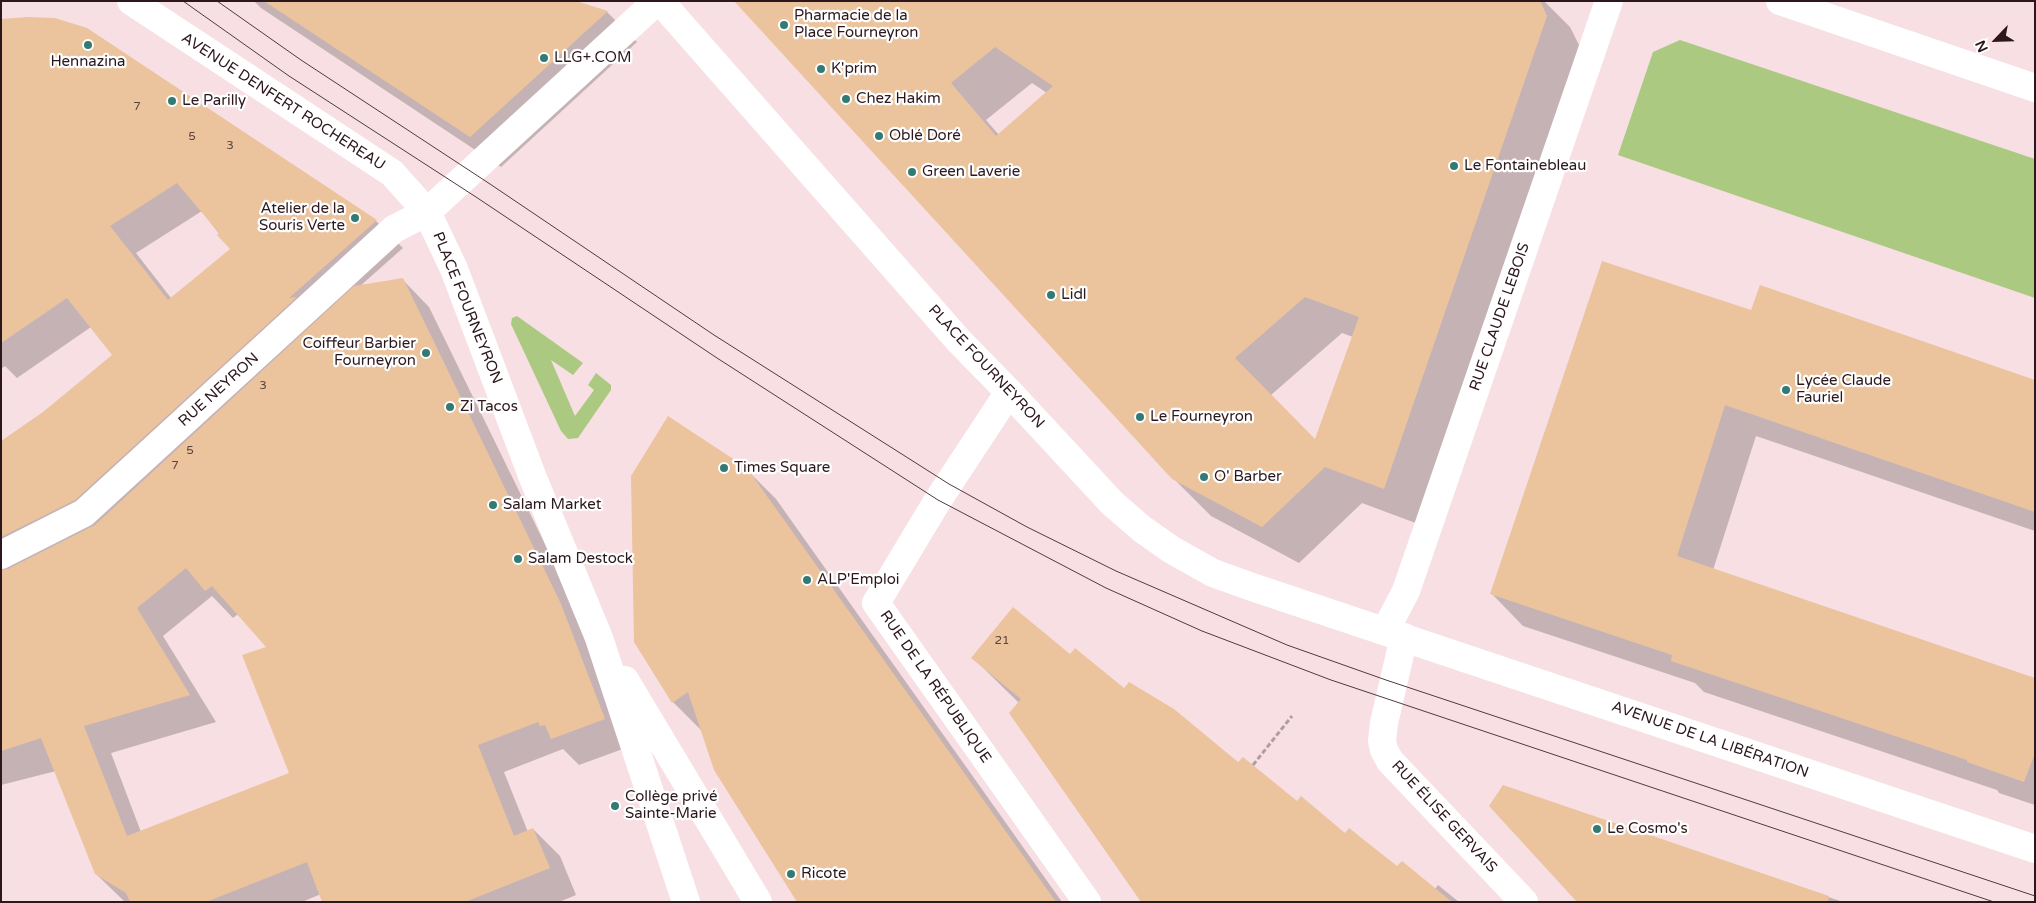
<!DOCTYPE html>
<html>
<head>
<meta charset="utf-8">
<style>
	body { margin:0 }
	#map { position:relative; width:2036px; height:903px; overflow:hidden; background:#f7dfe3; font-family:"Varela Round",sans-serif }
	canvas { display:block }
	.frame { position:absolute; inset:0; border:2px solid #2c181c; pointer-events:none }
	.north { position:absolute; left:1971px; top:15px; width:50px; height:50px; -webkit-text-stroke:4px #fff; paint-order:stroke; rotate:246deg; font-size:14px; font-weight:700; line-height:20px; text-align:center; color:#2c181c }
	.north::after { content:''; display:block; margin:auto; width:18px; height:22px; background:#2c181c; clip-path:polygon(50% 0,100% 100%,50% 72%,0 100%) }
</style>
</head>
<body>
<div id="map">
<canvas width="2036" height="903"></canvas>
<div class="frame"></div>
<div class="north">N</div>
</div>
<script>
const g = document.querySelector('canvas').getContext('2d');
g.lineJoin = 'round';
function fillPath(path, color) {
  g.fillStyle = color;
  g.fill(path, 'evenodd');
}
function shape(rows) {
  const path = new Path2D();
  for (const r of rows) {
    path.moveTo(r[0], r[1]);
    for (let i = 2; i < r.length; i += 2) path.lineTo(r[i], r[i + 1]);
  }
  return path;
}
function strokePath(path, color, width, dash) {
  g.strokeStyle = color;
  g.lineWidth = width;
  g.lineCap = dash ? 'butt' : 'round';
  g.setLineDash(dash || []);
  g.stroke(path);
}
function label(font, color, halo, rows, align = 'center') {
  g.font = font + ' "Varela Round",sans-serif';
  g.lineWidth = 4.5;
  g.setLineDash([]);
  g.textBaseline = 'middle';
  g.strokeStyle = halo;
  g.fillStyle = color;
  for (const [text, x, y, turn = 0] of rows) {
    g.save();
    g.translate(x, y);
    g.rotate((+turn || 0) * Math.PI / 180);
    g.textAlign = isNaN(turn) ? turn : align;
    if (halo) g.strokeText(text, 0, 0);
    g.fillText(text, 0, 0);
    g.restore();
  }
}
fillPath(shape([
	[1680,40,2035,159,2035,298,1618,155,1653,52],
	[517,316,583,363,573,375,551,360,575,416,594,390,588,385,596,373,611,385,611,390,578,438,568,439,561,431,511,324,512,318]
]), '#acc981');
fillPath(shape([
	[254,1,572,1,607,12,637,42,501,167,261,8],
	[737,1,1544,1,1570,27,1583,53,1421,525,1362,503,1299,563,1211,516,1173,478],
	[1032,83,1047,93,999,135,986,120],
	[1342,333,1353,337,1316,441,1271,395],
	[1,22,86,30,376,221,403,248,359,287,402,279,429,307,588,632,631,746,579,765,563,749,504,772,528,832,533,829,560,856,576,895,559,902,324,902,321,894,302,902,125,902,96,874,56,771,1,785,1,442,44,413,113,355,91,327,17,378,5,366,1,369],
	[202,211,231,250,171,298,136,253],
	[212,596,233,618,238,614,268,648,291,773,141,832,111,753,216,722,163,636],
	[1752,311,2035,381,2035,531,1756,436,1713,570,2035,680,2035,805,1999,793,1997,790,1704,692,1695,683,1523,626,1492,594],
	[746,469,776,499,1062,902,798,902,703,732,673,702],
	[1070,656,1397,868,1435,889,1438,885,1459,902,1143,902,1019,703,972,657],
	[1504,787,1843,902,1579,902]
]), '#0003');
fillPath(shape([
	[264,1,576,1,608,11,470,137],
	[734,1,1540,1,1547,16,1384,489,1325,467,1262,527,1172,479],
	[995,47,1053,86,996,136,951,83],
	[1305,297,1359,317,1315,439,1235,358],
	[28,17,55,18,87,28,377,220,289,298,297,297,75,500,1,537,1,441,43,412,112,355,67,298,1,343,1,19],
	[177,183,219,233,217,235,230,249,168,300,110,226],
	[1602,261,1751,310,1760,285,2035,380,2035,512,1725,405,1677,556,2035,678,2035,753,2024,782,1967,762,1967,760,1671,661,1672,655,1490,594],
	[403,278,561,604,605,719,551,739,545,725,540,726,538,722,478,745,514,836,533,828,550,868,465,902,322,902,307,862,206,902,130,902,126,893,95,874,41,738,1,751,1,570,8,569,95,525,354,286],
	[186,568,205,591,212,586,266,647,242,655,289,773,127,836,84,726,190,695,137,608],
	[668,416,747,468,1056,902,797,902,714,770,688,692,672,703,634,642,631,476],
	[1013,607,1070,654,1075,648,1124,688,1129,682,1174,709,1238,762,1243,757,1297,801,1301,796,1345,833,1349,828,1397,866,1402,861,1452,902,1141,902,1009,713,1021,699,971,658],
	[1503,785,1829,896,1828,902,1577,902,1489,806]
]), '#ebc49d');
strokePath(shape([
	[1253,765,1292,716]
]), '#b39da1', 3, [5, 2.5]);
strokePath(shape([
	[131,1,392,173,427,212,454,269,533,478,599,638,686,902],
	[660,1,959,341,1009,392,1112,503,1142,529,1172,550,1213,573,1252,587,2035,849],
	[1009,392,938,500,876,603,1087,902],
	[1,555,84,513,394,229,427,212,657,1],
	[1385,631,1406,591,1609,1],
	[1404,637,1384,723,1382,741,1384,750,1390,761,1524,902],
	[625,680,758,902]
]), '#fff', 28);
strokePath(shape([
	[1780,1,2035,88]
]), '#fff', 28);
strokePath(shape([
	[183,1,289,76,476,197,717,358,938,500,1106,588,1202,631,1331,680,1994,902],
	[217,1,301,60,490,184,714,335,949,484,1027,527,1116,571,1287,645,1386,680,2035,896]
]), '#4f3b3f', 1);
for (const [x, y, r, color] of [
	[784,25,5,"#337a73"],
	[88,45,5,"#337a73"],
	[544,58,5,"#337a73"],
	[821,69,5,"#337a73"],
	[846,99,5,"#337a73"],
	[172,101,5,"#337a73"],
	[879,136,5,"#337a73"],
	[1454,166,5,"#337a73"],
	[912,172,5,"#337a73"],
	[355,218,5,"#337a73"],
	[1051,295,5,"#337a73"],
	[426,353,5,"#337a73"],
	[1786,390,5,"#337a73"],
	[450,407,5,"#337a73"],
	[1140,417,5,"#337a73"],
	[724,468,5,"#337a73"],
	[1204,477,5,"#337a73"],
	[493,505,5,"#337a73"],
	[518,559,5,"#337a73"],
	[807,580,5,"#337a73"],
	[615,806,5,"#337a73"],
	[1597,829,5,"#337a73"],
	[791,874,5,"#337a73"]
]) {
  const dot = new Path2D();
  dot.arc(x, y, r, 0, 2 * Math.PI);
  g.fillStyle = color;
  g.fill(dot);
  strokePath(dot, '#fff', 2);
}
label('12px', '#5c433c', null, [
	["7",137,107],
	["5",192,137],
	["3",230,146],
	["3",263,386],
	["5",190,451],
	["7",175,466],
	["21",1002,641]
]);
label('15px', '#2c181c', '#fff', [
	["Pharmacie de la",794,16],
	["Place Fourneyron",794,33],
	["LLG+.COM",554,58],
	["Hennazina",88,62,"center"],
	["K'prim",831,69],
	["Chez Hakim",856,99],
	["Le Parilly",182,101],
	["Oblé Doré",889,136],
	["Le Fontainebleau",1464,166],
	["Green Laverie",922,172],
	["Atelier de la",345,209,"right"],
	["Souris Verte",345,226,"right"],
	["Lidl",1061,295],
	["Coiffeur Barbier",416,344,"right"],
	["Fourneyron",416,361,"right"],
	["Lycée Claude",1796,381],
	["Fauriel",1796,398],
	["Zi Tacos",460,407],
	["Le Fourneyron",1150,417],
	["Times Square",734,468],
	["O' Barber",1214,477],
	["Salam Market",503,505],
	["Salam Destock",528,559],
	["ALP'Emploi",817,580],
	["Collège privé",625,797],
	["Sainte-Marie",625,814],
	["Le Cosmo's",1607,829],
	["Ricote",801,874]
], 'left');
label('15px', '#2c181c', '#fff', [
	["AVENUE DENFERT ROCHEREAU",283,102,33],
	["PLACE FOURNEYRON",467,308,68],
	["RUE CLAUDE LEBOIS",1500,317,-71],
	["PLACE FOURNEYRON",986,367,47],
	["RUE NEYRON",219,390,-42],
	["RUE DE LA RÉPUBLIQUE",935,687,55],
	["AVENUE DE LA LIBÉRATION",1710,740,19],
	["RUE ÉLISE GERVAIS",1444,817,47]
]);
</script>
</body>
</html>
